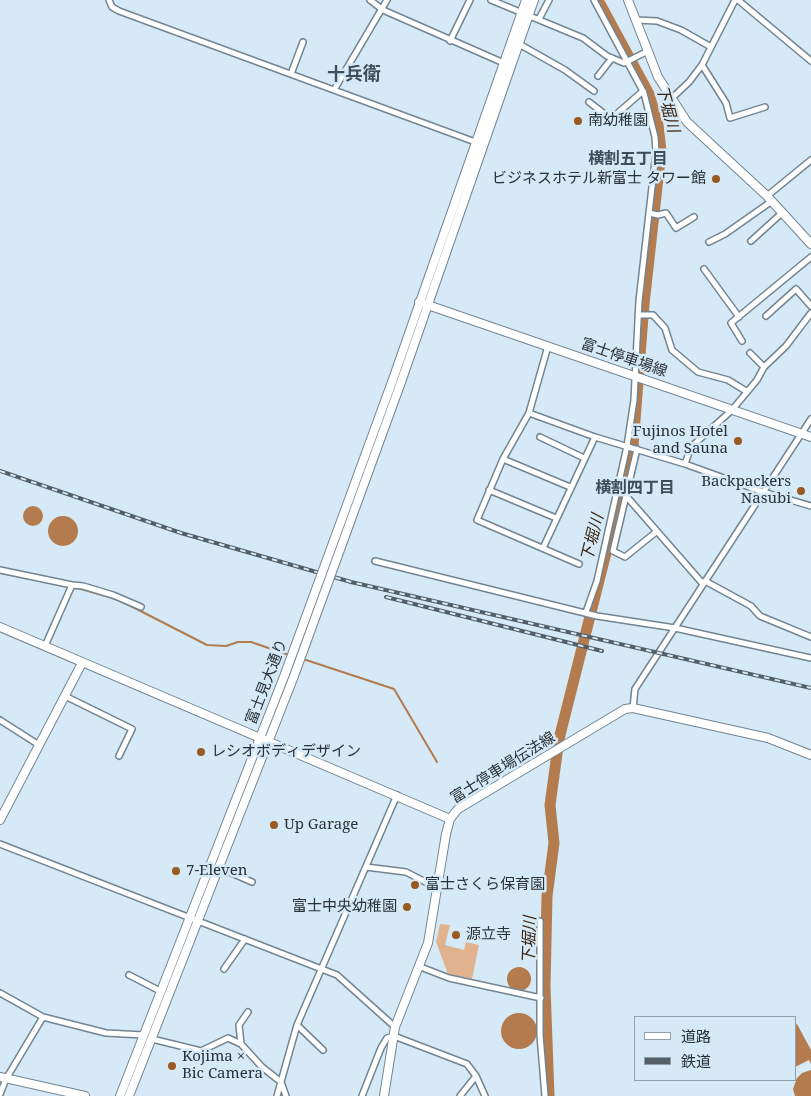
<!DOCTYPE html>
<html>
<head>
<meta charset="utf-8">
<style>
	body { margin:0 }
	#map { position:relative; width:811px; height:1096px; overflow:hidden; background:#d5e9f7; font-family:"Noto Serif","Noto Sans JP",serif }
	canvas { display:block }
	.legend { position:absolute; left:634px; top:1016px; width:162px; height:65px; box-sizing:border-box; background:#d5e9f7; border:1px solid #919faa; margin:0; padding:6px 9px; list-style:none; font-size:15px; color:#2a3136 }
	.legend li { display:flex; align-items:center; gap:10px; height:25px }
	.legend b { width:25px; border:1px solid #919faa }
</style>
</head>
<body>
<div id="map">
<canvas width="811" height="1096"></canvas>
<ul class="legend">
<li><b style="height:6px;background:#fff"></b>道路</li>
<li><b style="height:6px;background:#545e66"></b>鉄道</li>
</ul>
</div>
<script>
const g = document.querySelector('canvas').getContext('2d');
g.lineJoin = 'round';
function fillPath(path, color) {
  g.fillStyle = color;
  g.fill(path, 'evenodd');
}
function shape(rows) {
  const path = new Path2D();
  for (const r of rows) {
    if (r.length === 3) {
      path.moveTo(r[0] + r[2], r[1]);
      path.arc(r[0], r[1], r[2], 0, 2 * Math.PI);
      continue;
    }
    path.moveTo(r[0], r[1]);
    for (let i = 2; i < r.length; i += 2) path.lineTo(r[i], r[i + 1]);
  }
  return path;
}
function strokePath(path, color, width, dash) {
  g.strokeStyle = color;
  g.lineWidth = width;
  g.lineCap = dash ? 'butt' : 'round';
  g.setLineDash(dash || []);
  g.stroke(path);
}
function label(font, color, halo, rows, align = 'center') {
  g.font = font + ' "Noto Serif","Noto Sans JP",serif';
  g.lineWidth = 5;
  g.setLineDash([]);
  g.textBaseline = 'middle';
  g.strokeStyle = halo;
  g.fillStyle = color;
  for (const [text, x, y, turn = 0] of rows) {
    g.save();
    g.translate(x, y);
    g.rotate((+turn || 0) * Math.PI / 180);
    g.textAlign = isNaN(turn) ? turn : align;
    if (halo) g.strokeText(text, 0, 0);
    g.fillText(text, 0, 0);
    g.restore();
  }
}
fillPath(shape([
	[440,924,450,925,445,945,464,950,466,942,479,945,472,979,448,974,436,942]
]), '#e1b28e');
fillPath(shape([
	[33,516,10],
	[63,531,15],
	[519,979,12],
	[519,1031,18],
	[797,1024,811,1050,811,1064,809,1060,795,1067,795,1025],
	[811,1070,811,1096,795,1096,793,1089,797,1078,802,1073]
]), '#b37b4e');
strokePath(shape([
	[0,573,81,589,119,600,207,645,226,646,238,642,251,642,289,655],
	[303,659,394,689,437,762]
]), '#b37b4e', 2);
strokePath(shape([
	[549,1096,545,987,547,896,554,843,550,805,559,739,633,446,644,304,661,151,658,125,649,94,598,0]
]), '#b37b4e', 11);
const street = shape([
	[109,0,112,7,119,11,478,143],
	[370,0,383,10,506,64],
	[491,0,583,38,607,56,624,63,648,51],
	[738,0,811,61],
	[539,19,549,0],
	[636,20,657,21,681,30,711,47],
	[450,41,470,0],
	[519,44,565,70,594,91],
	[702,65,726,103,730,118,765,107],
	[291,74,303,42],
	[598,76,612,58],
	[334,90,387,0],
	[671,99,689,82,702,65,735,0],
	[589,102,611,119,643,91],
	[767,196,811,160],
	[649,213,658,215,666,213,676,228,694,217],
	[751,241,783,212],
	[709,242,725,234,772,201],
	[704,269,739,317],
	[638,315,653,315,665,328,672,350,698,372,728,380,746,391],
	[766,316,796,289,811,306],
	[742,341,731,323,811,257],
	[548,346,529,413,503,459,477,520,579,564],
	[750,353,764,367],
	[529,413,595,437,685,464,763,492,811,506],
	[540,437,584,458],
	[637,449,613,551,625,557,656,532],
	[503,459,570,487],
	[685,464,691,447,732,410,757,380,764,367,786,346,811,313],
	[489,490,556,518],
	[627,497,703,584],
	[543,548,595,437],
	[375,561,597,616,675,628,811,658],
	[0,570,72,585],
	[705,581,751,606,760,616,811,637],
	[586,612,597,581,627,446,634,400,639,301,656,152,655,137,644,93,594,0],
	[45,646,72,585,83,586,113,595,141,607],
	[65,696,132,729,119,756],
	[633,708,635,689,811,419],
	[0,720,39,745],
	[0,844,337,975,395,1027],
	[218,867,252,882],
	[366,867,406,872,437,888],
	[540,921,540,1035,545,1096],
	[418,966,449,978,541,998],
	[224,969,245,939],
	[129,975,162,992],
	[0,993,43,1017,106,1033,144,1035],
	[297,1025,323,1050],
	[152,1039,201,1051,228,1038,241,1044,262,1067,281,1082,286,1096],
	[241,1044,239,1025,248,1012],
	[0,1094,6,1079,43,1017],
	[277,1096,297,1025,397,795],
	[362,1096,381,1048,387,1038,394,1036,467,1064,476,1076,485,1096],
	[460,1096,476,1076]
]);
const secondary = shape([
	[628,0,658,77,687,122,767,196,811,244],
	[419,302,811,437],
	[392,382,526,0],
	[400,385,534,0],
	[0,627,450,819],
	[0,820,82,663],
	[0,1077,85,1096],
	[120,1096,285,674],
	[129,1096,294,676],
	[384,1096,395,1027,428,943,446,834,450,819,458,809,625,709,633,708,768,738,811,755]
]);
strokePath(street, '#738491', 8);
strokePath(secondary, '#738491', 10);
strokePath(street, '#fff', 5);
strokePath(secondary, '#fff', 8);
const rail = shape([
	[0,471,181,533,351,582,811,688],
	[386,597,602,651]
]);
strokePath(rail, '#545e66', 4);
strokePath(rail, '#d5e9f7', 2, [5.5]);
const secondaryBridge = shape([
	[285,674,392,382],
	[294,676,400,385]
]);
strokePath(secondaryBridge, '#738491', 10, []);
strokePath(secondaryBridge, '#fff', 8);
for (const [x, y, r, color] of [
	[578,121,5,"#985a20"],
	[716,179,5,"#985a20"],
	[738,441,5,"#985a20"],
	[801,491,5,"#985a20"],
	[201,752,5,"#985a20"],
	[274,825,5,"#985a20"],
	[176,871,5,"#985a20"],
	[415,885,5,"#985a20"],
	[407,907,5,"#985a20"],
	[456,935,5,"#985a20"],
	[172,1066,5,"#985a20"]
]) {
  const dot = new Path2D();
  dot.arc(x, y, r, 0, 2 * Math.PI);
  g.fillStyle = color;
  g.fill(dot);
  strokePath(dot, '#d5e9f7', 2);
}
label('15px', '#2a3136', '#d5e9f7', [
	["南幼稚園",588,121],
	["ビジネスホテル新富士 タワー館",706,179,"right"],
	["Fujinos Hotel",728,432,"right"],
	["and Sauna",728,449,"right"],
	["Backpackers",791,482,"right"],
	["Nasubi",791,499,"right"],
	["レシオボディデザイン",211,752],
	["Up Garage",284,825],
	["7-Eleven",186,871],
	["富士さくら保育園",425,885],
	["富士中央幼稚園",397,907,"right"],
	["源立寺",466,935],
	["Kojima ×",182,1057],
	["Bic Camera",182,1074]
], 'left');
label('15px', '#2a3136', '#d5e9f7', [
	["富士停車場線",624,358,19],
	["富士見大通り",267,682,-69],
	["富士停車場伝法線",503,768,-32]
]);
label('italic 16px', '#3b230f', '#d5e9f7', [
	["下堀川",667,109,75],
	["下堀川",593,538,-76],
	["下堀川",530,940,-88]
]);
label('bold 16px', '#3d4d59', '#d5e9f7', [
	["横割五丁目",628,159],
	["横割四丁目",635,488]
]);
label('bold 18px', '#3d4d59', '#d5e9f7', [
	["十兵衛",354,75]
]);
</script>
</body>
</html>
